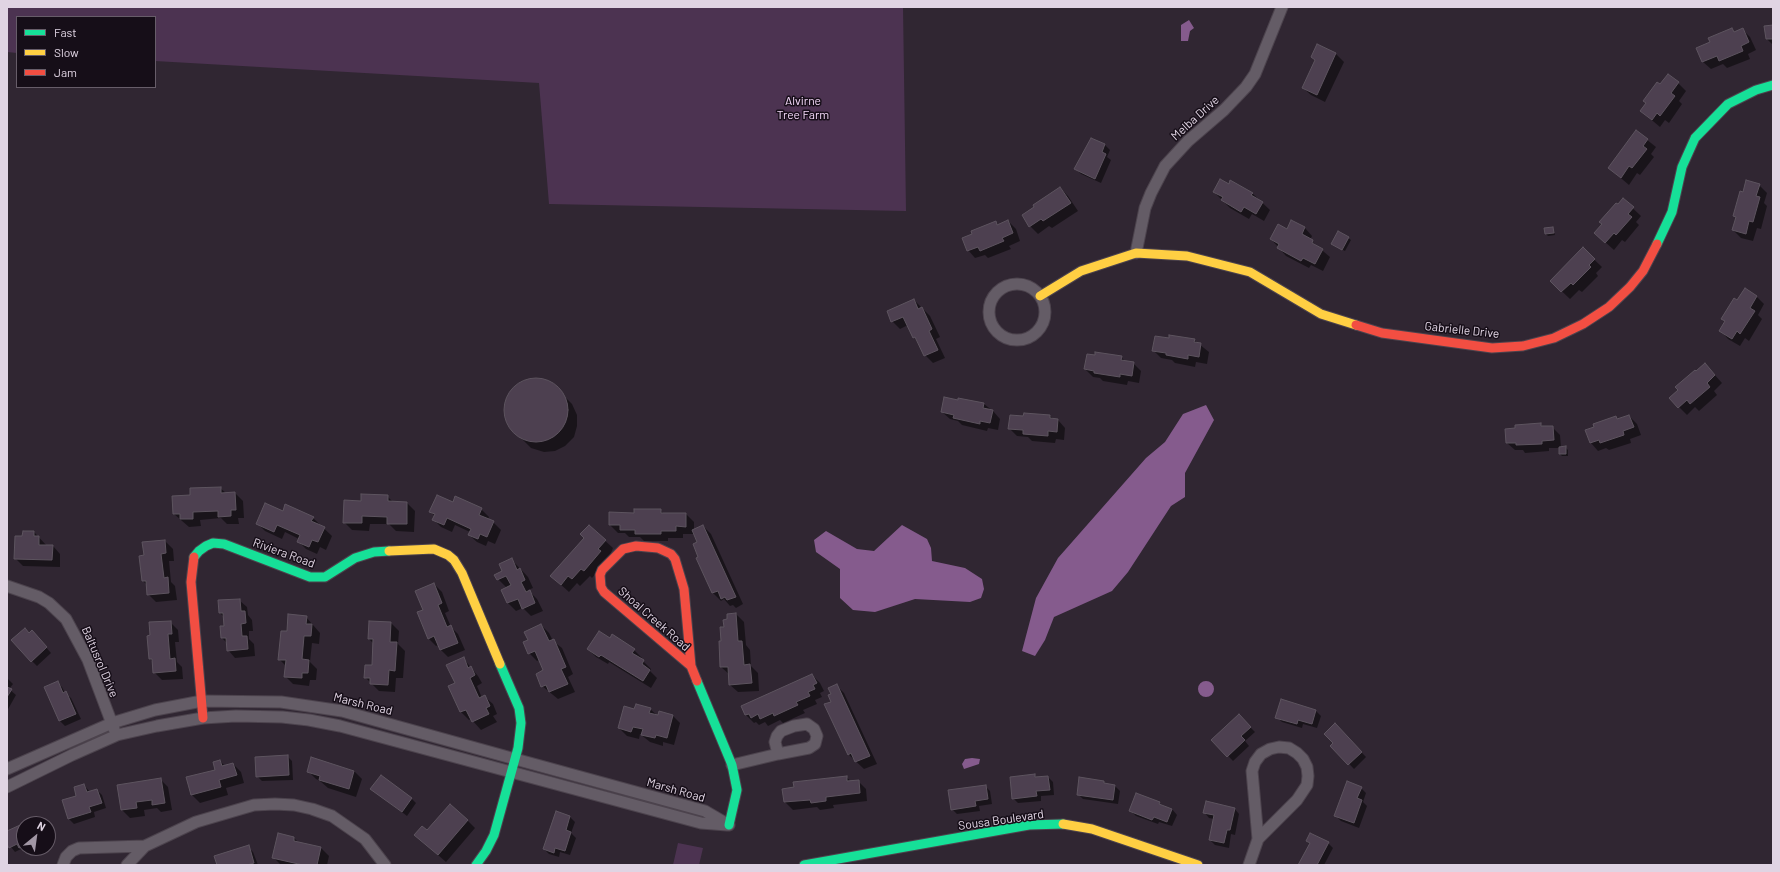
<!DOCTYPE html>
<html>
<head>
<meta charset="utf-8">
<style>
	body { margin:0 }
	#map { position:relative; width:1780px; height:872px; overflow:hidden; background:#302632; font-family:Barlow,sans-serif }
	canvas { display:block }
	.frame { position:absolute; inset:0; border:8px solid #e0d4e3; pointer-events:none }
	.legend { position:absolute; left:16px; top:16px; width:140px; height:72px; box-sizing:border-box; background:#160e18; border:1px solid #675d69; margin:0; padding:5px 7px; list-style:none; font-size:12px; color:#e0d4e3 }
	.legend li { display:flex; align-items:center; gap:8px; height:20px }
	.legend b { width:20px; border:1px solid #675d69 }
	.north { position:absolute; left:16px; top:816px; width:40px; height:40px; box-sizing:border-box; background:#160e18; border:1px solid #675d69; border-radius:50%; rotate:29deg; font-size:11px; font-weight:700; line-height:16px; text-align:center; color:#e0d4e3 }
	.north::after { content:''; display:block; margin:auto; width:14px; height:18px; background:#a297a5; clip-path:polygon(50% 0,100% 100%,50% 72%,0 100%) }
</style>
</head>
<body>
<div id="map">
<canvas width="1780" height="872"></canvas>
<div class="frame"></div>
<ul class="legend">
<li><b style="height:5px;background:#16e098"></b>Fast</li>
<li><b style="height:5px;background:#ffcf43"></b>Slow</li>
<li><b style="height:5px;background:#f24e42"></b>Jam</li>
</ul>
<div class="north">N</div>
</div>
<script>
const g = document.querySelector('canvas').getContext('2d');
g.lineJoin = 'round';
function fillPath(path, color) {
  g.fillStyle = color;
  g.fill(path, 'evenodd');
}
function shape(rows) {
  const path = new Path2D();
  for (const r of rows) {
    if (r.length === 3) {
      path.moveTo(r[0] + r[2], r[1]);
      path.arc(r[0], r[1], r[2], 0, 2 * Math.PI);
      continue;
    }
    path.moveTo(r[0], r[1]);
    for (let i = 2; i < r.length; i += 2) path.lineTo(r[i], r[i + 1]);
  }
  return path;
}
function strokePath(path, color, width, dash) {
  g.strokeStyle = color;
  g.lineWidth = width;
  g.lineCap = dash ? 'butt' : 'round';
  g.setLineDash(dash || []);
  g.stroke(path);
}
function label(font, color, halo, rows, align = 'center') {
  g.font = font + ' Barlow,sans-serif';
  g.lineWidth = 3;
  g.setLineDash([]);
  g.textBaseline = 'middle';
  g.strokeStyle = halo;
  g.fillStyle = color;
  for (const [text, x, y, turn = 0] of rows) {
    g.save();
    g.translate(x, y);
    g.rotate((+turn || 0) * Math.PI / 180);
    g.textAlign = isNaN(turn) ? turn : align;
    if (halo) g.strokeText(text, 0, 0);
    g.fillText(text, 0, 0);
    g.restore();
  }
}
fillPath(shape([
	[7,7,903,7,906,211,549,204,539,83,155,61,155,17,17,17,17,53,7,52],
	[678,843,703,848,699,865,673,865]
]), '#4c3351');
fillPath(shape([
	[1189,20,1194,28,1190,31,1188,41,1181,41,1181,25],
	[1206,405,1214,420,1185,473,1185,497,1171,506,1128,572,1112,591,1054,617,1045,640,1035,656,1022,651,1036,598,1058,558,1146,458,1165,442,1183,414],
	[902,525,927,539,931,548,932,561,965,568,982,579,984,589,981,598,970,602,915,599,875,612,853,610,840,598,840,569,816,552,814,540,826,531,857,549,874,551],
	[1206,689,8],
	[972,758,980,759,979,764,964,769,962,764,965,759]
]), '#855b8d');
fillPath(shape([
	[1773,26,1773,45,1767,39],
	[1732,29,1735,33,1742,29,1750,37,1756,50,1748,54,1750,59,1727,68,1723,64,1711,69,1703,62,1711,42],
	[1317,46,1336,54,1344,62,1325,102,1311,95,1303,88,1315,61,1312,57],
	[1678,83,1686,91,1679,101,1682,104,1669,123,1665,120,1660,127,1641,111,1660,86],
	[1636,131,1656,147,1651,154,1654,157,1640,175,1637,173,1629,185,1609,168],
	[1091,139,1105,145,1110,150,1107,157,1111,160,1101,183,1081,174,1076,169],
	[1229,185,1252,193,1270,210,1264,221,1252,214,1249,219,1230,208,1214,192],
	[1759,185,1767,193,1764,203,1767,206,1761,229,1757,228,1753,241,1741,238,1733,230,1737,218,1734,216],
	[1060,188,1068,196,1078,211,1052,228,1049,226,1038,234,1030,226],
	[1623,199,1641,216,1636,222,1639,225,1625,242,1622,240,1614,250,1595,233],
	[1008,221,1016,229,1020,241,1009,246,1011,249,988,258,985,255,975,258,968,250,995,223,998,225],
	[1292,222,1305,228,1312,236,1310,240,1330,257,1323,271,1311,265,1309,268,1286,256,1271,239,1287,230],
	[1552,228,1555,235,1548,236,1546,234],
	[1339,232,1351,240,1345,251,1335,246],
	[1583,249,1602,267,1596,273,1598,276,1582,292,1579,290,1570,299,1551,281],
	[1756,296,1764,304,1758,315,1762,319,1749,341,1745,338,1740,346,1728,339,1721,331],
	[914,300,930,316,940,337,936,339,945,358,933,363,925,355,908,325,900,329,892,321],
	[1194,340,1209,352,1207,364,1196,362,1195,367,1175,363,1172,360,1161,358,1153,350],
	[1121,357,1126,362,1133,363,1141,371,1139,383,1128,381,1127,385,1103,381,1100,378,1093,377,1085,369],
	[1713,373,1722,383,1714,391,1717,395,1699,411,1695,407,1687,415,1679,407,1680,390],
	[530,380,542,380,552,384,572,404,577,415,577,426,574,437,565,446,555,451,544,452,531,448,511,428,505,416,506,403,510,392,520,383],
	[959,399,984,404,993,411,1000,419,998,430,988,428,987,431,962,425,958,421,950,419,942,412,958,402],
	[1050,416,1054,419,1058,420,1065,428,1064,440,1056,439,1055,443,1032,441,1028,437,1017,436,1010,429,1024,417],
	[1629,416,1637,424,1641,435,1630,439,1631,443,1609,450,1606,448,1598,451,1591,443,1615,417,1618,420],
	[1541,425,1543,427,1552,427,1560,435,1561,447,1565,447,1568,450,1568,456,1562,456,1560,454,1560,448,1549,448,1549,451,1525,453,1523,450,1515,450,1507,443],
	[220,488,226,493,235,493,243,501,244,518,238,518,239,524,227,524,221,518,200,520,201,526,189,527,174,514,191,496],
	[387,496,394,503,407,503,415,511,414,532,396,531,389,524,370,524,369,531,352,530,344,522,362,502],
	[453,503,481,509,489,517,488,520,493,522,501,530,495,544,488,541,486,546,477,542,469,535,470,532,455,525,452,532,441,527,433,519,435,516,430,511],
	[660,510,664,514,686,514,694,522,694,530,703,526,711,534,743,604,736,608,733,605,730,606,724,599,721,601,713,593,697,558,700,557,699,543,695,534,683,534,683,538,668,538,668,541,644,541,640,537,629,537,625,533,618,533,610,525,635,514],
	[313,518,332,536,326,550,320,547,317,554,306,549,298,541,299,539,285,532,282,539,265,531,257,523],
	[589,526,613,548,608,560,592,578,590,576,580,586,577,583,569,592,559,583,585,538],
	[34,532,47,546,53,546,60,554,60,567,23,566,15,558,23,537],
	[165,541,173,549,174,561,169,561,171,582,175,586,177,600,156,602,148,594,147,585,143,581,145,556],
	[511,559,528,577,533,588,528,590,537,599,543,611,531,616,523,608,516,611,508,603,502,590,507,588,498,579],
	[434,584,442,592,449,611,445,613,451,627,458,634,465,650,448,657,440,649,439,645,436,646,428,638],
	[239,600,247,607,248,615,252,620,253,631,249,631,249,639,254,644,255,656,235,658,228,650,227,643,222,638,225,627,225,618,220,613],
	[736,614,744,622,746,645,750,650,751,666,758,673,759,691,738,692,730,685,730,675,721,667,723,642,725,628,728,620,728,615],
	[306,617,320,633,319,644,312,643,310,662,317,669,316,680,310,680,309,686,293,684,285,676,286,666,279,659,288,632],
	[170,622,178,630,179,642,175,642,177,662,182,667,183,679,162,680,154,672,154,663,150,659],
	[391,623,399,631,398,644,405,651,403,678,396,678,395,692,379,691,365,677,373,666,374,644,369,639],
	[541,625,549,633,553,641,562,648,573,674,568,677,575,692,558,699,542,686,545,671,540,660,537,661,529,653,529,641],
	[29,634,37,637,51,653,37,666,32,661],
	[610,639,634,650,642,658,641,659,651,669,650,671,657,678,651,688,609,662,608,664,596,657,588,649],
	[463,658,478,676,482,683,477,686,482,698,485,697,493,704,497,714,493,716,497,722,481,730,471,719,469,720,461,712,450,687,456,684],
	[812,675,820,683,824,691,820,693,822,697,815,700,817,704,803,710,805,713,783,723,780,720,768,726,765,722,759,725,756,722,754,723,746,715,742,707],
	[7,678,13,684,9,689,16,695,7,711],
	[57,682,62,687,65,693,71,698,81,719,65,726,60,721,45,687],
	[837,686,844,693,877,764,864,769,848,754,832,702,832,694],
	[650,709,658,716,672,715,680,723,674,745,663,742,663,746,650,742,640,734,639,739,627,736,619,728,635,710],
	[1316,711,1321,716,1317,728,1303,724,1302,728,1282,722,1277,717],
	[1239,716,1255,732,1245,741,1249,746,1233,761,1213,740],
	[1335,725,1366,757,1354,769,1332,746,1335,743],
	[287,756,292,761,293,780,262,781,257,776],
	[312,758,354,771,362,779,356,797,328,788,320,781,316,779,308,771],
	[220,761,225,766,233,764,241,772,244,783,226,788,228,795,200,803,192,795,216,770],
	[1035,776,1037,778,1048,777,1053,782,1054,795,1041,796,1041,801,1018,803,1013,798],
	[846,777,852,782,858,781,866,789,867,801,833,805,834,808,820,810,817,807,793,810,785,802],
	[160,779,168,787,172,810,161,812,157,808,144,810,145,816,130,818,122,810],
	[1104,782,1106,785,1115,786,1120,791,1118,804,1083,799,1078,794],
	[84,785,90,792,97,790,102,795,106,808,94,812,95,817,74,824,69,819,63,801,78,796],
	[985,786,990,791,992,804,979,806,980,811,957,814,952,809],
	[1361,788,1366,793,1363,802,1367,806,1359,828,1341,821,1336,816],
	[372,789,411,798,416,803,407,816],
	[1159,803,1163,806,1172,809,1177,815,1172,826,1159,822,1158,824,1136,816,1131,811],
	[1234,808,1239,814,1235,835,1231,834,1229,848,1215,845,1210,840,1214,819,1209,818,1204,812],
	[570,817,575,822,571,833,576,838,570,855,560,852,559,857,549,854,544,849],
	[467,820,475,828,446,862,423,842,427,832],
	[24,825,24,848,35,848,25,853,21,849,15,852,7,842,7,833],
	[294,838,299,843,321,848,329,856,327,865,281,865,273,857],
	[1307,841,1328,843,1333,848,1324,865,1300,865,1310,845],
	[248,847,253,852,258,865,218,865]
]), '#0007');
const building = shape([
	[1773,25,1773,39,1766,39,1764,26,1773,25],
	[1732,28,1734,32,1743,28,1749,42,1741,46,1743,51,1719,61,1717,56,1702,62,1696,48,1710,42,1708,38,1732,28],
	[1317,44,1336,53,1317,95,1302,88,1315,60,1311,57,1317,44],
	[1668,74,1679,82,1671,93,1675,96,1660,116,1657,113,1652,120,1640,111,1646,103,1643,101,1657,82,1660,84,1668,74],
	[1636,130,1648,139,1643,146,1647,149,1632,168,1629,166,1621,178,1608,168,1636,130],
	[1091,138,1105,144,1102,152,1106,154,1095,179,1074,169,1091,138],
	[1220,179,1229,184,1230,180,1253,193,1251,195,1263,202,1256,214,1244,207,1241,212,1221,200,1223,197,1213,192,1220,179],
	[1746,180,1760,184,1756,196,1760,197,1753,222,1749,221,1746,234,1732,230,1736,217,1733,216,1740,191,1743,192,1746,180],
	[1060,187,1071,203,1043,221,1041,219,1029,227,1022,215,1034,207,1033,205,1060,187],
	[1623,198,1634,207,1628,214,1632,217,1616,235,1614,233,1605,243,1594,233,1602,224,1599,222,1616,203,1618,204,1623,198],
	[1008,220,1013,233,1002,238,1004,241,980,251,978,247,967,251,962,238,972,234,971,231,996,221,997,225,1008,220],
	[1291,220,1305,227,1302,234,1313,240,1312,243,1323,249,1315,264,1303,258,1301,261,1277,248,1279,244,1270,239,1278,224,1287,229,1291,220],
	[1553,227,1554,233,1545,234,1544,228,1553,227],
	[1338,231,1349,237,1342,250,1331,244,1338,231],
	[1583,247,1595,259,1589,265,1591,267,1573,285,1571,283,1561,292,1550,281,1583,247],
	[1745,288,1757,296,1750,308,1755,311,1740,334,1737,331,1732,339,1719,331,1725,321,1721,319,1734,298,1737,300,1745,288],
	[914,299,918,309,922,307,932,329,929,331,938,350,924,356,915,337,913,338,903,317,891,322,887,311,914,299],
	[1169,335,1195,339,1194,342,1201,343,1199,357,1188,355,1188,359,1166,355,1166,353,1152,351,1155,336,1169,338,1169,335],
	[1095,352,1122,356,1121,360,1134,362,1132,376,1120,374,1120,377,1094,373,1094,371,1084,369,1087,354,1095,355,1095,352],
	[1705,363,1715,375,1707,383,1710,387,1690,404,1687,400,1678,408,1669,398,1678,390,1675,387,1695,370,1696,371,1705,363],
	[536,410,32],
	[944,397,958,400,958,398,984,403,983,408,993,410,990,423,980,421,980,424,953,418,954,415,941,412,944,397],
	[1024,413,1050,415,1050,418,1058,419,1057,432,1048,431,1048,436,1023,434,1023,430,1008,429,1010,415,1023,416,1024,413],
	[1629,415,1634,427,1623,431,1624,435,1600,443,1599,440,1590,443,1585,430,1594,427,1593,424,1616,416,1617,419,1629,415],
	[1541,423,1541,426,1553,426,1554,440,1542,441,1542,444,1516,445,1516,443,1506,443,1505,429,1515,428,1515,425,1541,423],
	[1566,446,1566,454,1559,454,1559,447,1566,446],
	[221,487,221,493,235,492,236,510,231,510,231,516,218,517,218,511,193,512,193,519,180,519,180,514,173,514,172,496,190,495,190,488,221,487],
	[361,494,388,495,388,501,407,502,407,524,387,524,387,517,362,516,362,523,343,523,344,500,361,501,361,494],
	[437,495,453,502,455,496,482,508,479,515,494,521,487,537,480,534,478,539,468,535,471,529,447,518,444,525,432,520,435,514,429,512,437,495],
	[265,503,283,511,285,504,314,517,311,521,325,527,318,542,312,540,309,547,297,542,300,535,277,525,274,532,256,524,265,503],
	[634,509,661,509,661,513,686,513,686,527,676,526,676,531,661,531,661,534,635,534,635,530,620,530,620,525,609,525,609,512,634,513,634,509],
	[589,525,606,540,598,549,601,551,584,571,581,569,572,579,568,576,561,585,550,576,584,538,580,534,589,525],
	[703,525,736,597,727,600,725,597,721,599,718,591,712,593,696,558,698,557,693,544,697,542,692,530,703,525],
	[23,531,34,531,34,536,39,536,39,545,53,545,52,560,14,559,15,536,22,536,23,531],
	[165,540,166,553,161,554,164,578,168,577,169,593,147,595,146,581,142,581,139,556,144,555,142,542,165,540],
	[512,558,517,570,520,568,525,580,521,582,526,592,530,590,535,603,522,609,518,599,507,603,501,590,511,585,506,576,497,580,494,575,502,571,499,564,512,558],
	[434,583,442,603,438,605,447,627,451,625,458,643,440,650,434,636,428,639,417,612,423,610,415,591,434,583],
	[240,599,241,611,245,611,246,623,241,624,242,636,247,636,248,649,227,651,226,638,221,638,220,626,224,626,223,613,219,613,218,600,240,599],
	[736,613,738,641,742,641,744,665,750,664,752,683,729,685,728,667,720,667,719,641,721,641,720,627,724,627,723,620,727,619,727,614,736,613],
	[288,614,307,616,306,624,312,624,311,636,304,636,302,659,309,660,308,673,302,673,302,678,284,677,286,660,278,660,281,631,287,631,288,614],
	[171,621,172,634,168,634,170,659,175,658,176,671,153,673,152,659,149,659,147,636,150,635,149,622,171,621],
	[369,621,391,622,390,642,397,642,395,671,389,670,388,685,370,684,370,678,364,678,365,665,372,665,373,639,368,639,369,621],
	[541,624,549,641,554,639,566,667,561,669,568,684,549,692,546,685,541,687,536,674,543,670,535,651,528,654,523,642,528,640,524,632,541,624],
	[25,628,29,633,32,630,47,647,31,662,11,640,25,628],
	[599,631,610,638,612,634,635,649,632,653,644,660,642,664,650,670,643,681,601,655,599,657,587,649,599,631],
	[464,657,468,668,471,666,475,675,470,678,479,698,485,695,490,706,486,708,489,714,472,722,466,710,460,712,448,686,455,683,446,665,464,657],
	[812,674,817,683,813,685,815,689,808,692,810,696,796,702,798,705,774,716,773,713,760,719,758,714,751,718,749,714,745,715,741,706,812,674],
	[58,681,63,693,66,691,76,714,59,721,44,687,58,681],
	[837,684,870,756,855,762,851,753,848,755,824,704,831,702,828,695,831,694,828,688,837,684],
	[7,687,12,689,7,697,7,687],
	[1281,699,1316,710,1312,724,1298,720,1297,724,1275,718,1281,699],
	[636,704,651,708,649,713,658,715,659,711,673,715,667,738,656,735,655,738,641,735,643,729,633,727,631,732,618,728,624,706,634,709,636,704],
	[1239,714,1251,727,1241,736,1245,740,1227,757,1211,740,1239,714],
	[1335,723,1362,752,1348,765,1330,746,1333,743,1324,734,1335,723],
	[288,755,289,775,256,777,255,757,288,755],
	[311,757,354,771,349,789,319,780,320,776,307,772,311,757],
	[220,760,222,766,233,763,237,775,219,780,221,787,191,795,186,777,215,770,213,762,220,760],
	[1035,774,1035,777,1048,776,1050,790,1036,791,1037,796,1012,799,1010,777,1035,774],
	[381,775,412,798,402,812,370,789,381,775],
	[847,776,847,781,859,780,860,793,826,797,826,801,811,803,810,800,784,802,782,789,794,787,793,782,847,776],
	[1079,777,1104,781,1104,783,1115,785,1113,800,1077,795,1079,777],
	[161,778,165,803,152,805,152,800,136,802,137,808,121,810,117,785,161,778],
	[1347,781,1362,787,1357,798,1362,800,1354,823,1334,816,1347,781],
	[84,784,87,792,97,789,102,803,89,807,91,812,68,819,62,800,76,796,74,787,84,784],
	[986,785,988,799,975,801,976,806,951,810,948,790,986,785],
	[1136,793,1160,802,1159,804,1172,809,1167,822,1154,817,1152,820,1129,811,1136,793],
	[1206,801,1235,808,1230,830,1227,830,1224,843,1209,840,1214,815,1203,813,1206,801],
	[450,804,468,820,438,855,414,835,422,826,427,830,450,804],
	[556,811,570,816,566,830,571,832,565,851,555,848,554,853,543,849,556,811],
	[29,821,31,824,24,824,24,846,19,848,17,844,9,848,7,844,7,831,29,821],
	[278,833,294,837,294,841,321,847,317,865,303,865,272,858,278,833],
	[1310,833,1329,842,1317,865,1298,865,1310,843,1306,841,1310,833],
	[249,845,254,863,247,865,217,865,214,856,249,845]
]);
fillPath(building, '#4d4050');
strokePath(building, '#5d545f', 1);
const street = shape([
	[1136,253,1145,208,1151,193,1165,166,1188,141,1224,110,1246,87,1255,74,1282,7],
	[1017,312,28],
	[7,586,39,597,49,603,66,619,88,660,114,729],
	[732,765,778,754,809,748,815,744,817,736,814,729,807,724,794,726,781,731,777,736,775,742,778,754],
	[7,769,112,723,155,710,202,701,281,702,342,711,515,759,705,811,729,825],
	[7,787,72,755,117,735,157,726,203,718,236,716,282,717,309,720,340,726,701,823,727,825],
	[63,865,66,857,72,851,79,848,145,846],
	[127,865,145,846,196,822,254,805,275,804,294,805,312,809,332,816,365,839,385,865],
	[1249,865,1258,839,1252,771,1255,762,1261,754,1270,749,1279,747,1289,748,1297,753,1303,759,1307,767,1308,776,1307,785,1297,800,1258,839]
]);
const fast = shape([
	[1657,244,1672,212,1682,167,1695,138,1728,104,1756,90,1773,85],
	[194,557,199,551,206,546,213,543,224,544,310,577,325,577,355,558,374,552,389,551],
	[697,681,732,765,737,790,729,825],
	[476,865,486,851,494,835,518,748,521,723,519,708,500,664],
	[804,865,1029,825,1063,824]
]);
const slow = shape([
	[1040,296,1081,271,1136,253,1187,256,1250,272,1321,314,1356,325],
	[389,551,434,549,448,555,454,560,462,573,500,664],
	[1063,824,1092,829,1198,865]
]);
const jam = shape([
	[1356,325,1382,333,1492,348,1523,346,1554,338,1583,324,1609,307,1630,287,1643,271,1657,244],
	[194,557,191,582,203,718],
	[691,666,684,589,675,559,671,554,658,548,636,546,623,549,602,570,600,575,601,587,604,592,691,666,697,681]
]);
strokePath(street, '#4c434d', 13);
strokePath(fast, '#4c434d', 11);
strokePath(slow, '#4c434d', 11);
strokePath(jam, '#4c434d', 11);
strokePath(street, '#645c66', 11);
strokePath(fast, '#16e098', 9);
strokePath(slow, '#ffcf43', 9);
strokePath(jam, '#f24e42', 9);
label('12px', '#f4d9f9', '#160e18', [
	["Alvirne",803,101],
	["Tree Farm",803,115]
]);
label('12px', '#e0d4e3', '#160e18', [
	["Melba Drive",1195,118,-42],
	["Gabrielle Drive",1462,330,6],
	["Riviera Road",284,553,20],
	["Shoal Creek Road",654,619,41],
	["Baltusrol Drive",100,662,67],
	["Marsh Road",363,704,14],
	["Marsh Road",676,790,16],
	["Sousa Boulevard",1001,820,-8]
]);
</script>
</body>
</html>
